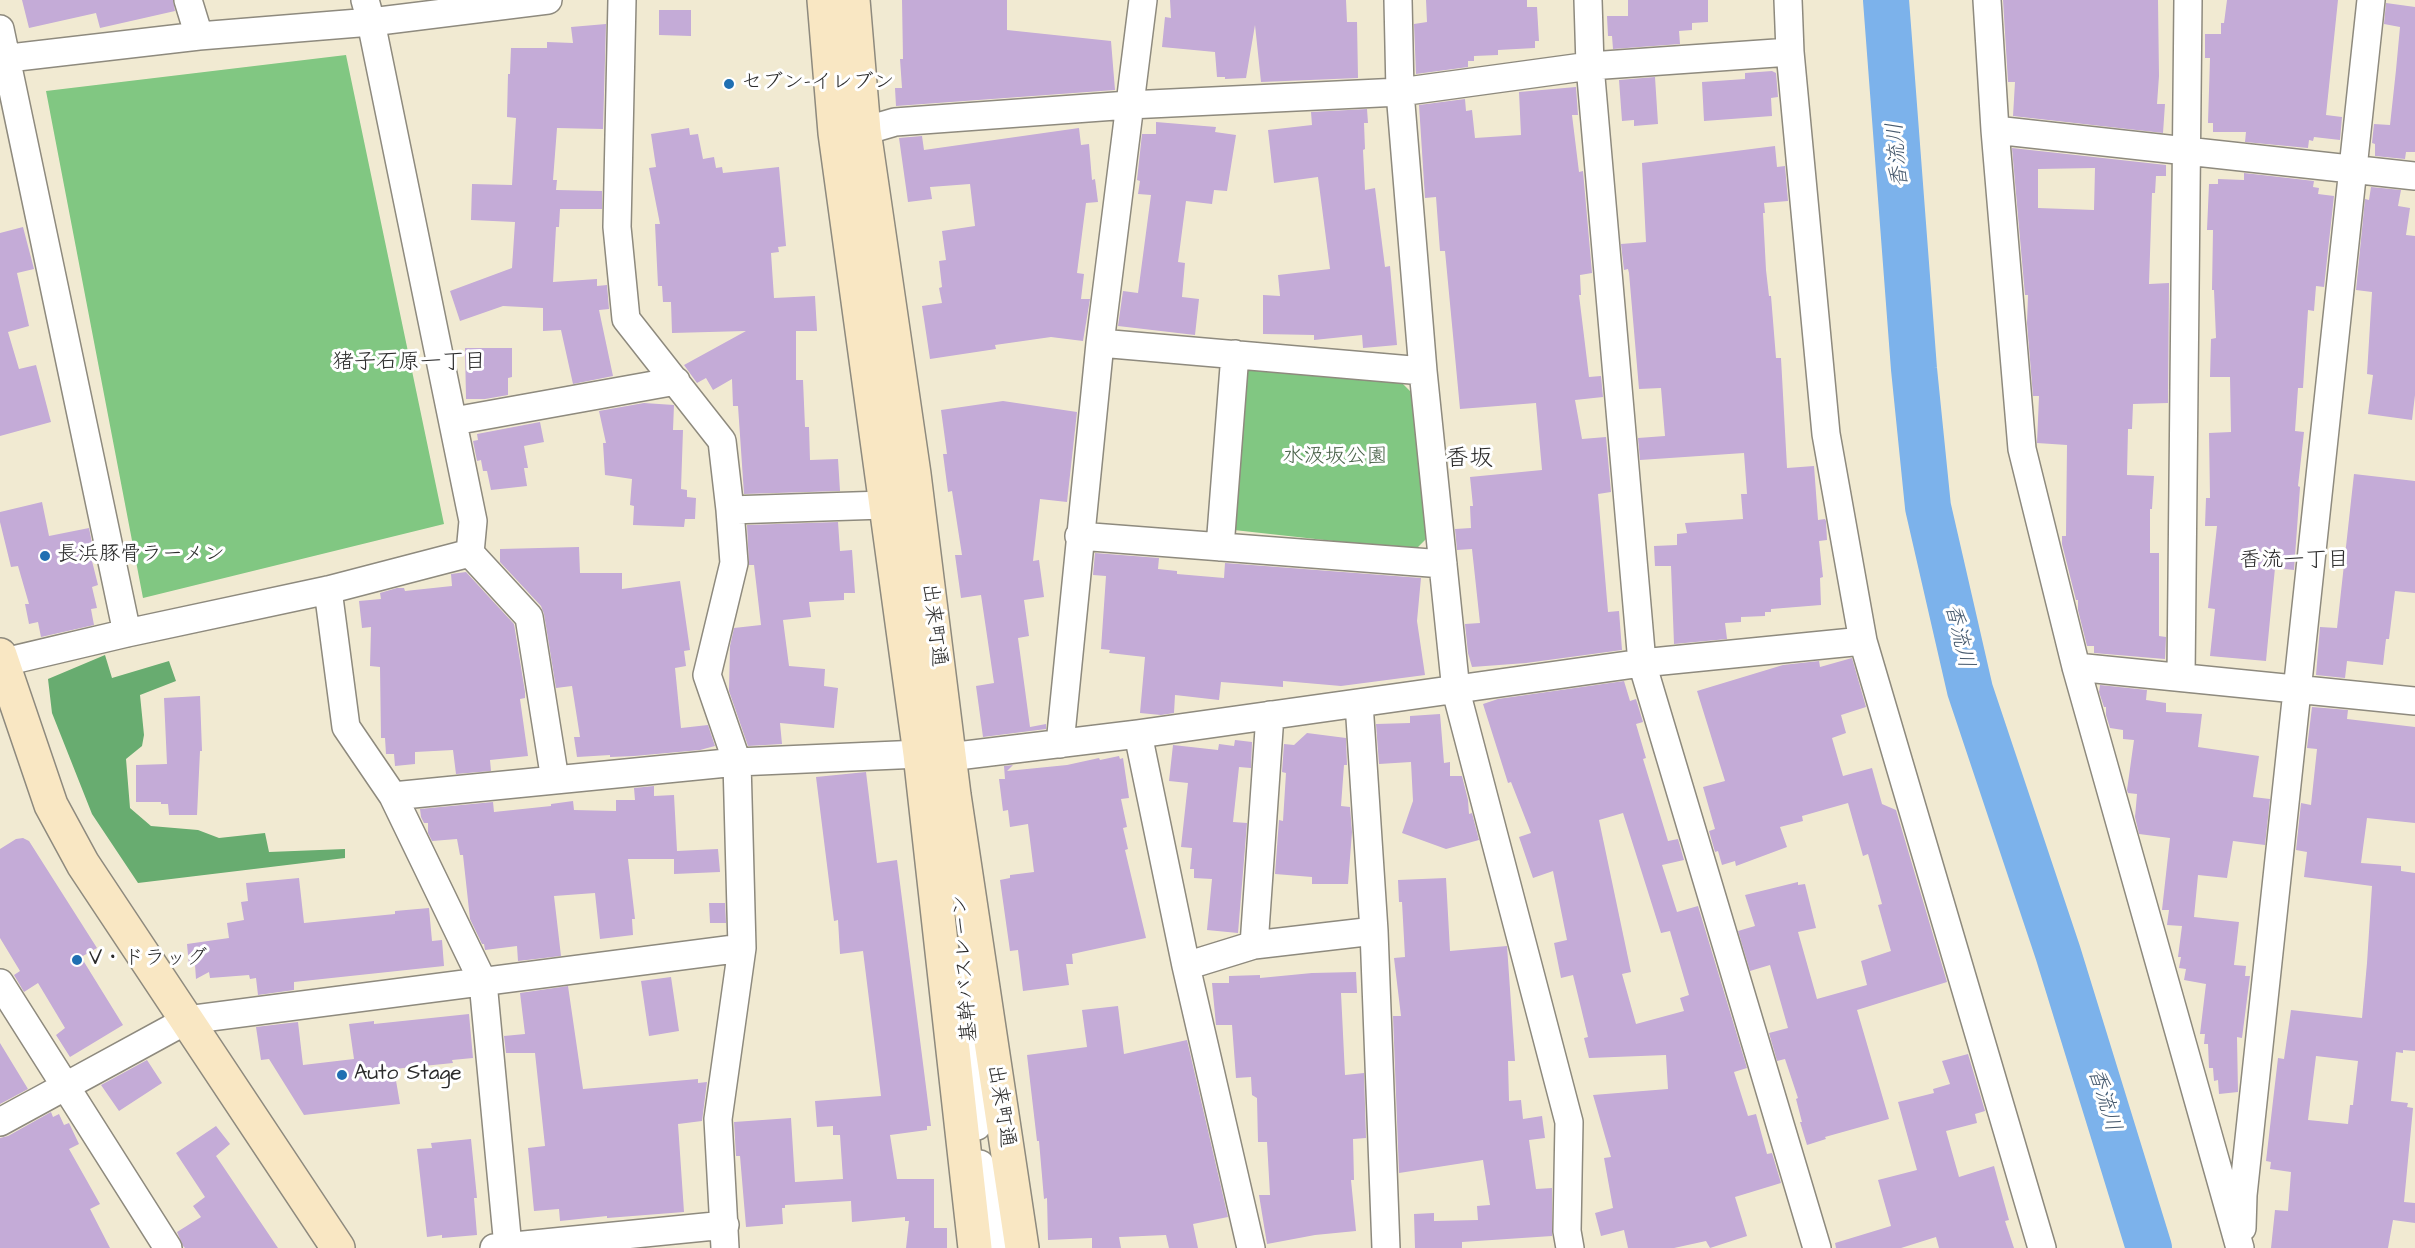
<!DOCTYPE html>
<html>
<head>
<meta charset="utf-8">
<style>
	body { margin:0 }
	canvas { display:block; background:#f1ead2 }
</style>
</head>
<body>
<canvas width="2415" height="1248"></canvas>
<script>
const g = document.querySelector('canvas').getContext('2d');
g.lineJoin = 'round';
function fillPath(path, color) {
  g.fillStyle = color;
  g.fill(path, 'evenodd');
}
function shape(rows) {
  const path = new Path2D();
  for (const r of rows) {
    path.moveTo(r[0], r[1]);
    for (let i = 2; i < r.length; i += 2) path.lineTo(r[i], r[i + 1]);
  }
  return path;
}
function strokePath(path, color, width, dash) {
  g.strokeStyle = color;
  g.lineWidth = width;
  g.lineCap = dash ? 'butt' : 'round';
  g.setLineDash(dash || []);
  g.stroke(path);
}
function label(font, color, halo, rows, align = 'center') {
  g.font = font + ' "Architects Daughter","Klee One",sans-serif';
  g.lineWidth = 6;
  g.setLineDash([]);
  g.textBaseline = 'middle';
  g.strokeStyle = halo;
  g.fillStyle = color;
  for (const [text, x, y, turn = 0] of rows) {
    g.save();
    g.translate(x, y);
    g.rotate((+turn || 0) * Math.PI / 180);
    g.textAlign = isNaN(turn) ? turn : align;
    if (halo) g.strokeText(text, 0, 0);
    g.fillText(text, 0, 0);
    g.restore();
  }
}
fillPath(shape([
	[346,55,444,524,143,598,46,91],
	[1248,369,1399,380,1411,392,1426,539,1415,550,1234,530]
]), '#81c782');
fillPath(shape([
	[105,655,112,678,169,661,176,681,140,695,144,735,142,746,126,759,130,808,151,826,198,830,219,838,265,833,269,852,345,849,345,858,138,883,92,814,52,713,48,679]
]), '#68ac70');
strokePath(shape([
	[1886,0,1914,369,1928,507,1970,690,2058,953,2149,1248]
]), '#7cb2eb', 46);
fillPath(shape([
	[22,0,173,0,175,11,100,28,96,13,29,28],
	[902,0,1007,0,1007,30,1111,41,1115,90,896,106,895,88,902,88,900,59,903,59],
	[1170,0,1346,0,1347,22,1357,22,1358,78,1261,82,1255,25,1246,78,1225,79,1225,77,1217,77,1215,52,1162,47,1165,17,1171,18],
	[1426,0,1527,0,1527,7,1537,7,1539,41,1535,41,1535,48,1498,50,1498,55,1474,56,1474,61,1468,61,1468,67,1416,74,1414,24,1427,22],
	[1628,0,1708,0,1708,22,1692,23,1692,30,1679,31,1680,44,1613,49,1612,36,1608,36,1607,16,1628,16],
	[2003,0,2158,0,2159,76,2157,104,2165,104,2163,133,2013,116,2015,82,2008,82],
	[2227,0,2338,0,2326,115,2342,117,2340,140,2314,137,2313,141,2309,140,2308,148,2245,142,2246,132,2213,132,2213,123,2208,123,2210,58,2205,58,2205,34,2221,34,2221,23,2224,23],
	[2386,3,2415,7,2415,152,2406,152,2405,159,2375,156,2375,144,2372,143,2374,124,2390,125,2396,70,2400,27,2384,24],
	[659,10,691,10,691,36,659,35],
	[606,24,603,129,557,128,553,180,557,180,556,190,602,191,602,209,560,209,559,227,556,227,553,282,597,279,597,286,607,285,609,309,599,310,613,376,573,384,561,330,543,331,543,308,503,306,460,321,450,291,512,268,515,222,471,220,472,184,512,185,516,118,507,117,508,74,510,74,511,48,547,48,547,42,573,43,571,27],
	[1772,71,1776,73,1778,97,1771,98,1772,116,1704,121,1702,82,1745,79,1745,73],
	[1655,77,1658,124,1634,126,1634,120,1622,121,1619,80],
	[1576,87,1578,115,1572,115,1579,172,1583,171,1592,273,1580,275,1581,295,1579,295,1589,377,1601,376,1603,397,1575,400,1582,439,1606,437,1611,492,1598,494,1608,612,1619,611,1622,650,1526,663,1472,667,1468,653,1465,624,1480,623,1472,549,1457,550,1455,529,1471,528,1470,506,1473,506,1470,477,1542,470,1536,403,1460,409,1445,251,1440,251,1436,197,1425,198,1419,105,1465,99,1466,111,1472,110,1475,138,1521,135,1519,92],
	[1367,109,1368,123,1364,123,1365,149,1363,150,1365,190,1375,188,1385,267,1390,266,1397,345,1363,348,1362,335,1314,340,1314,335,1263,334,1263,295,1280,296,1278,275,1330,269,1318,177,1274,183,1268,130,1312,125,1311,112],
	[1156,122,1216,127,1215,132,1236,135,1227,191,1214,190,1212,204,1186,201,1178,262,1185,263,1182,297,1199,299,1195,335,1118,326,1123,291,1138,293,1151,195,1138,194,1140,181,1137,180,1142,134,1156,134],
	[689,128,690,135,698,134,703,159,714,157,716,168,722,167,723,173,779,167,786,246,778,247,779,252,771,253,774,298,815,296,817,331,796,331,796,380,803,380,805,427,809,427,810,460,838,459,840,491,744,494,738,406,733,406,732,379,713,390,706,378,697,383,684,365,746,331,672,333,671,302,663,302,662,286,658,286,655,224,660,224,649,168,656,167,651,134],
	[1079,128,1081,145,1089,144,1092,180,1095,179,1098,202,1086,203,1077,273,1084,274,1081,299,1090,299,1083,341,1051,337,995,345,996,349,930,359,922,306,942,303,939,288,942,287,939,261,946,260,942,231,975,226,970,184,930,187,932,199,908,202,899,138,922,136,924,150],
	[1775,146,1777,167,1785,166,1788,201,1764,203,1765,213,1763,213,1766,270,1769,296,1771,296,1776,358,1781,358,1787,468,1814,466,1818,520,1825,519,1826,521,1827,540,1819,541,1823,577,1820,578,1821,605,1771,609,1771,612,1765,612,1765,616,1741,617,1741,622,1725,623,1727,639,1674,644,1671,566,1655,566,1654,546,1677,545,1677,534,1687,533,1685,523,1743,519,1741,494,1747,494,1744,453,1640,460,1638,438,1665,436,1661,388,1639,389,1629,273,1628,269,1624,270,1621,244,1646,242,1642,163],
	[2012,148,2166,165,2166,176,2156,176,2155,193,2152,193,2149,284,2169,283,2168,403,2133,404,2132,429,2128,429,2127,475,2154,476,2152,509,2150,509,2150,553,2159,553,2159,636,2166,637,2165,659,2094,653,2094,646,2087,646,2078,610,2078,600,2076,600,2062,544,2062,536,2066,536,2067,445,2037,443,2039,396,2033,396,2027,323,2028,295,2025,295],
	[2095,168,2094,210,2038,208,2038,169],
	[2244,173,2314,181,2313,187,2319,188,2318,194,2334,196,2324,287,2316,286,2314,311,2308,310,2303,388,2298,388,2295,431,2304,432,2298,486,2300,487,2294,570,2275,568,2266,661,2210,656,2215,609,2208,608,2217,526,2205,526,2206,498,2210,498,2209,433,2231,432,2230,377,2210,377,2211,339,2216,338,2214,290,2212,290,2213,230,2207,230,2209,184,2218,184,2218,179,2244,180],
	[2371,187,2401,190,2398,206,2410,208,2406,235,2415,236,2415,395,2412,420,2368,414,2373,375,2367,374,2372,292,2356,290,2365,199,2369,200],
	[23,227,34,269,17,273,29,326,8,332,19,369,36,365,51,422,0,436,0,233],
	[465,348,512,348,512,377,508,378,508,395,485,399,466,399],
	[1003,401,1077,412,1067,502,1040,499,1033,561,1039,560,1044,597,1024,600,1029,636,1018,638,1030,727,1046,724,1046,729,983,737,976,686,994,683,981,595,961,598,955,555,962,555,952,491,948,492,943,454,947,454,941,410],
	[644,403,674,405,673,430,683,430,681,489,687,490,687,497,696,498,695,519,685,519,684,527,633,525,634,506,630,505,632,479,605,475,603,443,606,443,599,411],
	[540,422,544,442,524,446,528,468,524,468,527,486,491,490,487,471,483,471,481,460,477,461,473,441,478,440,477,434],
	[2354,474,2415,481,2415,593,2395,591,2389,639,2386,639,2383,665,2347,661,2345,678,2316,675,2320,627,2337,628],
	[42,502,49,536,89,528,93,548,89,549,98,585,92,587,97,608,91,609,94,625,41,637,38,622,29,624,25,604,29,604,18,566,11,567,0,522,0,512],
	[838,522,840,551,852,550,855,593,844,593,844,600,809,602,811,617,783,620,789,666,825,669,824,686,838,688,834,728,780,723,782,744,748,746,729,691,730,646,734,628,761,625,754,565,749,565,747,525],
	[579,547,580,573,622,573,622,589,680,581,690,650,684,651,686,666,675,668,681,728,708,725,715,746,700,750,634,756,610,757,610,755,577,757,574,737,580,737,572,686,556,688,544,614,541,606,500,562,500,549],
	[1095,553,1159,558,1158,569,1177,571,1177,574,1224,578,1225,563,1421,578,1417,621,1425,675,1341,686,1283,681,1283,687,1221,682,1219,700,1175,695,1174,713,1161,715,1140,713,1145,657,1109,653,1110,650,1101,649,1106,576,1093,575],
	[466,572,514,624,525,692,525,698,520,699,528,756,490,760,491,771,456,774,453,750,415,752,415,764,395,766,394,754,386,754,385,738,381,738,380,667,370,666,371,627,362,628,359,601,381,599,380,593,397,588,404,588,405,591,452,586,451,574],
	[1852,658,1866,707,1841,715,1846,733,1832,738,1843,776,1872,768,1882,804,1896,810,1947,982,1857,1010,1889,1119,1825,1137,1826,1139,1807,1145,1800,1122,1802,1122,1796,1099,1798,1098,1785,1059,1777,1061,1769,1033,1788,1028,1770,965,1750,971,1738,931,1755,926,1745,895,1798,882,1798,885,1805,884,1816,928,1798,932,1817,999,1867,985,1861,961,1891,951,1878,905,1882,904,1868,854,1863,856,1848,803,1802,816,1803,821,1780,827,1787,847,1736,866,1735,861,1722,865,1718,851,1715,852,1709,831,1715,829,1703,787,1725,781,1697,691,1783,665,1819,661,1820,667],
	[1624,681,1630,701,1636,699,1643,722,1636,724,1646,758,1643,759,1668,841,1678,839,1684,860,1662,865,1677,912,1698,906,1747,1068,1734,1072,1748,1116,1756,1114,1767,1154,1772,1153,1781,1183,1735,1197,1747,1236,1710,1248,1706,1241,1674,1248,1628,1248,1624,1230,1601,1236,1595,1213,1613,1208,1604,1158,1611,1157,1593,1095,1668,1089,1666,1055,1589,1058,1584,1038,1588,1037,1573,975,1561,978,1554,943,1567,940,1553,871,1533,878,1519,837,1531,833,1511,782,1508,783,1483,704,1498,699],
	[1623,813,1661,933,1670,931,1689,995,1680,998,1684,1011,1636,1024,1622,974,1631,972,1599,820],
	[2100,685,2147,690,2146,700,2166,703,2166,712,2202,714,2198,747,2259,756,2253,797,2270,799,2265,845,2233,841,2227,878,2198,875,2194,917,2239,922,2234,965,2246,966,2245,976,2250,976,2242,1038,2237,1037,2238,1092,2219,1094,2218,1080,2214,1081,2213,1068,2209,1068,2208,1044,2204,1044,2205,1034,2200,1034,2206,984,2184,980,2186,969,2179,968,2181,957,2178,957,2182,926,2167,925,2169,910,2162,910,2170,838,2139,834,2135,817,2137,794,2128,793,2127,790,2134,740,2123,739,2123,730,2110,728,2106,715,2106,707,2104,707,2099,692],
	[200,696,202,751,200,751,197,815,169,815,168,804,161,804,161,802,136,802,136,765,167,764,164,698],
	[2312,707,2348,710,2347,719,2415,727,2415,823,2367,818,2361,863,2401,866,2401,871,2415,873,2415,1051,2403,1050,2403,1053,2396,1052,2391,1101,2408,1103,2407,1107,2413,1108,2404,1202,2415,1203,2415,1223,2393,1220,2388,1248,2271,1248,2275,1210,2288,1211,2291,1172,2270,1169,2271,1162,2266,1161,2278,1058,2284,1059,2291,1010,2362,1018,2367,963,2372,886,2304,877,2307,852,2296,850,2301,803,2311,805,2317,749,2307,748],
	[2316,1056,2358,1061,2353,1105,2350,1105,2348,1124,2308,1120],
	[1440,714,1444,763,1450,762,1450,776,1462,776,1468,800,1469,814,1472,813,1479,840,1446,849,1402,833,1413,801,1411,762,1379,764,1376,724,1410,723,1410,716],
	[1307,733,1346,738,1347,765,1344,765,1341,806,1350,807,1352,832,1348,884,1312,884,1312,877,1275,874,1279,820,1283,821,1286,773,1282,772,1284,744,1294,745],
	[1235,740,1252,742,1251,768,1239,767,1233,822,1247,823,1238,933,1207,930,1212,879,1194,878,1194,869,1190,869,1192,848,1181,847,1188,783,1169,781,1173,745,1218,750,1219,744,1234,746],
	[1119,756,1120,759,1123,758,1129,798,1121,799,1127,827,1123,828,1128,849,1125,850,1146,938,1072,954,1073,964,1066,964,1069,985,1023,991,1018,950,1010,951,1000,880,1010,878,1010,875,1034,872,1028,824,1010,827,1008,810,1003,811,999,779,1005,779,1004,766,1013,765,1007,771,1067,765,1099,758,1100,760],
	[866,772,877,863,897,860,931,1126,927,1126,927,1130,890,1135,897,1179,934,1179,934,1228,947,1228,947,1248,906,1248,909,1221,905,1221,905,1217,852,1222,851,1201,785,1205,785,1208,782,1208,783,1224,746,1227,740,1156,736,1156,734,1122,791,1118,795,1182,843,1179,840,1135,833,1135,833,1126,817,1127,815,1101,881,1096,863,951,840,954,838,920,834,921,816,777],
	[654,786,654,796,674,795,677,851,718,849,720,872,674,874,674,859,628,859,635,919,632,919,633,935,600,939,595,893,554,896,561,956,518,961,517,946,485,950,484,944,482,944,470,919,463,855,460,855,457,839,432,841,428,833,428,823,424,823,421,817,420,809,493,802,494,812,551,806,551,804,573,801,574,810,616,811,616,800,635,800,634,788],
	[23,838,29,841,97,948,81,957,123,1025,70,1057,56,1035,65,1028,38,983,24,992,14,975,20,971,0,938,0,849,16,839],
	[299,878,304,923,395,914,395,911,429,908,432,941,442,940,444,966,294,982,294,990,258,995,256,978,250,979,249,975,210,978,209,972,196,979,195,965,189,966,187,944,229,938,227,923,244,920,241,902,248,901,246,883],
	[1446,878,1450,951,1507,946,1515,1061,1508,1061,1509,1101,1521,1100,1523,1119,1542,1116,1545,1138,1529,1140,1536,1189,1552,1188,1552,1236,1462,1242,1462,1248,1415,1248,1414,1214,1434,1213,1434,1221,1478,1220,1477,1206,1490,1205,1483,1160,1399,1173,1393,1016,1401,1016,1394,958,1405,957,1402,902,1399,902,1398,880],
	[709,903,725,903,726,923,710,923],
	[1356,972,1357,993,1341,993,1345,1075,1364,1073,1366,1138,1353,1139,1354,1180,1351,1180,1356,1231,1315,1235,1267,1244,1259,1195,1270,1195,1267,1142,1258,1142,1257,1098,1252,1095,1251,1077,1236,1078,1232,1025,1216,1025,1212,983,1229,983,1229,976,1260,975,1260,978,1312,973],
	[671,977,679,1031,649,1036,641,981],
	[568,986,583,1089,698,1079,698,1083,707,1082,702,1121,678,1124,684,1212,607,1218,607,1216,560,1221,559,1209,534,1211,528,1148,545,1146,535,1053,506,1053,504,1036,525,1034,520,993],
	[1118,1006,1124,1054,1187,1040,1228,1217,1193,1224,1198,1248,1169,1248,1166,1235,1119,1237,1121,1248,1092,1248,1092,1238,1048,1240,1047,1198,1044,1199,1039,1141,1037,1141,1027,1055,1087,1047,1082,1010],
	[469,1014,473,1058,452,1060,453,1063,394,1069,400,1104,304,1115,269,1059,261,1060,256,1027,298,1022,303,1065,354,1059,349,1024,374,1021,374,1024],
	[0,1043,28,1089,0,1104],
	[1968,1054,1985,1111,1975,1114,1977,1123,1946,1131,1959,1177,1994,1166,2009,1220,2005,1221,2014,1248,1939,1248,1936,1237,1901,1248,1836,1248,1835,1243,1891,1226,1878,1180,1917,1170,1898,1102,1934,1093,1933,1089,1950,1084,1942,1061],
	[147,1060,162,1083,119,1111,101,1085],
	[51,1112,53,1117,59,1114,64,1125,69,1123,79,1144,69,1149,100,1204,90,1209,110,1248,0,1248,0,1138,8,1136],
	[216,1126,230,1144,216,1156,278,1248,185,1248,183,1246,177,1232,201,1217,193,1206,205,1197,176,1153],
	[471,1139,477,1198,474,1198,477,1235,442,1238,442,1235,427,1237,417,1149,432,1148,431,1143]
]), '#c4abd7');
const street = shape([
	[188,0,199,36],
	[622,0,617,227,626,319,722,441,730,510,734,563,707,675,737,762,742,948,718,1119,725,1248],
	[1398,0,1400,92,1423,371,1456,691,1569,1122,1567,1231,1570,1248],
	[1588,0,1590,66,1642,663,1817,1248],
	[1788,0,1790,52,1826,434,1863,641,2042,1248],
	[1987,0,1995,130,2022,449,2076,667,2240,1248],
	[0,29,127,633],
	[0,59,199,36,371,22,548,0],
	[1995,130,2415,176],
	[864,131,895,122,1129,105,1400,92,1590,66,1790,52],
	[1100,343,1423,371],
	[454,421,676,381],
	[730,510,884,505],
	[1079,536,1443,564],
	[1220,547,1235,354],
	[470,553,529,617,555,780],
	[328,590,346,727,393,796,483,982,508,1247],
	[0,663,127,633,328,590,470,553,473,521,371,22,365,0],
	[2076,667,2415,701],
	[2181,677,2188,0],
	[1359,703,1374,931,1386,1248],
	[1138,734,1186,966,1251,1248],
	[1060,744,1100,343,1143,0],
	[393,796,737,762,920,754,949,757,1138,734,1642,663,1863,641],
	[1254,945,1270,715],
	[965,961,977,1126],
	[1186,966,1254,945,1374,931],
	[0,983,168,1248],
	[0,1122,187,1020,742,948],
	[980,1164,994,1248],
	[2242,1228,2243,1195,2371,0],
	[494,1248,725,1225]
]);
const secondary = shape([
	[824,0,835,133,920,754,975,1248],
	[853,0,864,131,914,474,954,795,1022,1248],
	[0,655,51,805,83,864,338,1248]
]);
strokePath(street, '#8e8a7e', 30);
strokePath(secondary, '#8e8a7e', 36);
strokePath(street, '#fff', 27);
strokePath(secondary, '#f9e7c3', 33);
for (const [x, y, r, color] of [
	[729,84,6,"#1f6fb2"],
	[45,556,6,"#1f6fb2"],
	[77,960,6,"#1f6fb2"],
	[342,1075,6,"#1f6fb2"]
]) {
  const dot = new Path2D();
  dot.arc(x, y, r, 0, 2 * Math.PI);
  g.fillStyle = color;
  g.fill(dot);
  strokePath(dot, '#fff', 2);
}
label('21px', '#2b2b2b', '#fff', [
	["セブン-イレブン",741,84],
	["長浜豚骨ラーメン",57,556],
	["V・ドラッグ",89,960],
	["Auto Stage",354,1075]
], 'left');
label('21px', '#496249', '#fff', [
	["水汲坂公園",1335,458]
]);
label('21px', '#2b2b2b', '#fff', [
	["出来町通",933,625,83],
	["基幹バスレーン",966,968,-94],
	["出来町通",1000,1106,81]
]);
label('italic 22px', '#475a6e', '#fff', [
	["香流川",1899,155,-95],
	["香流川",1958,636,77],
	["香流川",2103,1100,73]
]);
label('22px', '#2b2b2b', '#fff', [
	["猪子石原一丁目",409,363],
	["香流一丁目",2294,561]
]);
label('24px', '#2b2b2b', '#fff', [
	["香坂",1469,460]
]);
</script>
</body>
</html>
